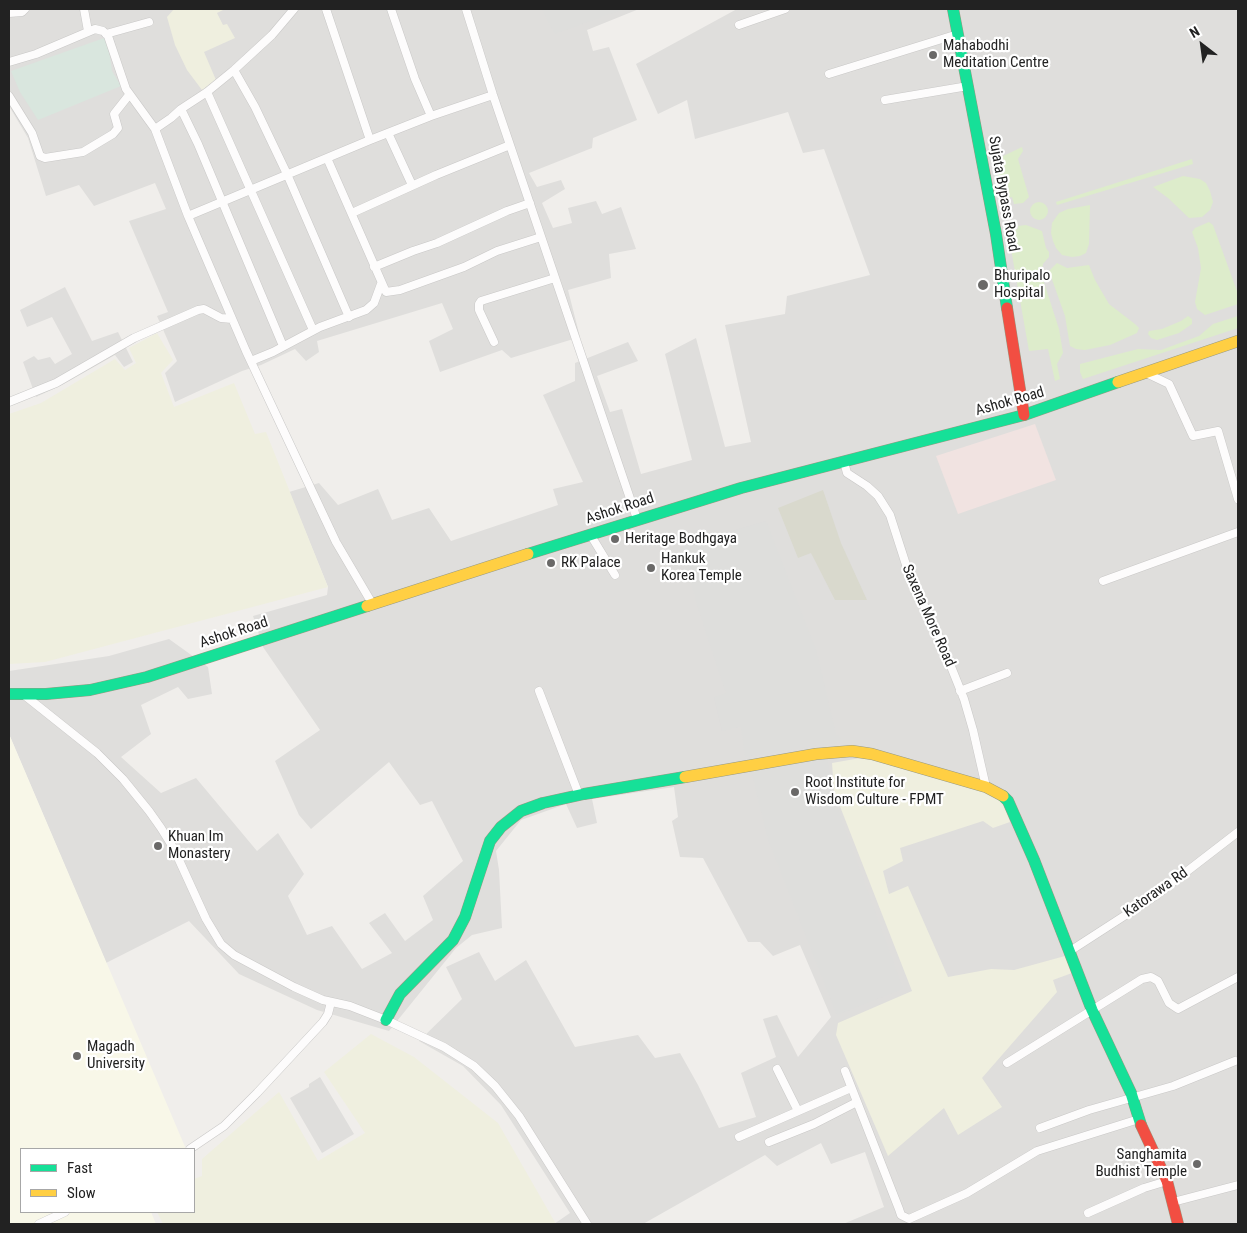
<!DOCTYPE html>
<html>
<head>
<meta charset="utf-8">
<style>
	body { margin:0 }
	#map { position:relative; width:1247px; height:1233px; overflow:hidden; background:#f0eeeb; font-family:"Roboto Condensed",sans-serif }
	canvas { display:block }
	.frame { position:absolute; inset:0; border:10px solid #222; pointer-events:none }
	.legend { position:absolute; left:20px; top:1148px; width:175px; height:65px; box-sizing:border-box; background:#fff; border:1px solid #a7a7a7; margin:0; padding:6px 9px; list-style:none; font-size:15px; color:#222 }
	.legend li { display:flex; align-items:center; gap:10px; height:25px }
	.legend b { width:25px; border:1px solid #a7a7a7 }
	.north { position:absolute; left:1177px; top:20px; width:50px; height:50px; -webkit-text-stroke:4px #fff; paint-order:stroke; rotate:330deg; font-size:14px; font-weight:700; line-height:20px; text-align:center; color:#222 }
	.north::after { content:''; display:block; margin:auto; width:18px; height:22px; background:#222; clip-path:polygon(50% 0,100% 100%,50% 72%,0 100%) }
</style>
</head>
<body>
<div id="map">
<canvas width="1247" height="1233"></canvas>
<div class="frame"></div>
<ul class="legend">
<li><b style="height:6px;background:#16e098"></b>Fast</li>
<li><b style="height:6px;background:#ffcf43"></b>Slow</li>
</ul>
<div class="north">N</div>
</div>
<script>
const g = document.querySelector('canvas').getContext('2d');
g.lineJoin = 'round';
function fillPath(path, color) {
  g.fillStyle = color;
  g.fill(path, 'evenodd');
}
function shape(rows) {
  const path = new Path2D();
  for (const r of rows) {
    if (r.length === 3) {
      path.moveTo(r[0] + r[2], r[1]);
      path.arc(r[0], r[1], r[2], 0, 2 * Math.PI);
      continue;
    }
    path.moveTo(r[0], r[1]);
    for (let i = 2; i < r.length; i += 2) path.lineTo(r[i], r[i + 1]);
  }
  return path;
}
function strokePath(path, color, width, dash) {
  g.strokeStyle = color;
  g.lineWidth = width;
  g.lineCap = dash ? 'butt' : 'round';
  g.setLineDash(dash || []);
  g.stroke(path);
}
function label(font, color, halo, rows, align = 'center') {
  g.font = font + ' "Roboto Condensed",sans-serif';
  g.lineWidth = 4.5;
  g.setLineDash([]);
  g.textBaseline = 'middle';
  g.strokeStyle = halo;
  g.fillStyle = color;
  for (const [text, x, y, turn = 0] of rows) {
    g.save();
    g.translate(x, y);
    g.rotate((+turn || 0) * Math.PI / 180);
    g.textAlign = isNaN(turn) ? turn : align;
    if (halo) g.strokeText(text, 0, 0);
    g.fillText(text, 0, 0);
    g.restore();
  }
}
fillPath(shape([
	[9,9,639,9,587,30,593,51,609,47,637,120,593,138,592,148,529,173,537,187,561,180,565,189,542,203,553,228,572,223,568,208,596,201,602,214,621,207,636,249,609,254,611,278,568,290,580,337,511,358,502,350,440,372,429,341,453,329,442,303,317,341,319,352,306,361,295,349,261,365,242,371,175,402,165,373,177,361,157,316,168,312,129,221,166,209,155,183,94,206,79,185,46,196,28,138,9,106],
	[737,9,1238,9,1238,1224,843,1224,884,1207,865,1152,831,1164,821,1143,777,1166,765,1155,643,1224,554,1224,570,1213,501,1105,463,1066,419,1041,462,999,446,967,479,952,495,981,526,960,575,1047,638,1035,655,1058,680,1053,698,1085,719,1128,756,1117,741,1073,776,1057,763,1019,777,1015,798,1057,831,1017,800,945,773,956,760,942,748,942,703,858,680,857,672,821,678,817,674,787,592,799,597,823,577,828,566,804,521,820,496,851,499,870,502,928,472,935,456,948,389,1031,317,1010,239,974,189,921,106,963,9,734,9,671,109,656,169,639,208,667,212,694,188,699,178,687,141,705,151,734,121,757,161,793,196,778,257,851,278,833,304,874,288,896,307,935,332,926,362,969,392,953,369,923,385,913,405,941,433,920,423,896,463,861,432,801,420,805,389,762,311,829,299,815,275,761,320,730,263,647,253,616,327,595,328,587,289,492,319,483,338,505,378,489,392,520,429,508,451,541,558,505,553,489,583,482,543,395,575,381,575,363,628,342,638,361,597,376,610,412,622,409,641,474,692,460,665,354,696,338,725,447,751,442,725,325,785,314,787,296,870,275,824,149,803,153,788,112,695,139,687,100,658,114,636,64],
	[65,287,92,341,118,332,133,362,124,367,115,355,62,385,36,397,23,362,34,356,38,360,50,357,55,364,72,354,52,317,27,327,20,310],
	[320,1077,354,1134,322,1153,290,1098,309,1087,309,1084]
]), '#dfdedc');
fillPath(shape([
	[1035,424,1056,480,958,514,936,456]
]), '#f1e3e1');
fillPath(shape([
	[9,734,186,1149,21,1149,21,1212,151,1212,156,1224,9,1224]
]), '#f8f7e8');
fillPath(shape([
	[542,9,624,9,555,34],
	[766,521,817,653,836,735,839,735,841,742,745,757,741,727,722,731,714,697,726,693,698,608,681,546],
	[827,757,831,790,903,989,837,1015,768,839,751,770]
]), '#dededc');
fillPath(shape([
	[823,490,841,543,867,600,835,600,811,553,798,558,778,508]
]), '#d9d9cd');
fillPath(shape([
	[174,9,225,9,217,13,223,25,227,24,235,38,204,52,216,80,202,90,187,70,175,45,167,17],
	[157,333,173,360,161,373,174,407,234,383,255,434,266,432,328,587,45,662,9,664,9,414,41,403,115,359,125,370,136,363,129,348],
	[866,757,994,795,1002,799,1010,822,993,828,983,821,900,848,903,861,883,871,889,894,908,886,948,977,991,969,1014,970,1065,956,1072,973,1053,980,1057,992,982,1078,1002,1107,958,1135,944,1108,888,1156,836,1035,838,1023,912,991,834,791,832,763],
	[371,1034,414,1057,498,1123,556,1224,163,1224,157,1212,194,1212,194,1179,202,1176,202,1159,279,1092,318,1161,365,1133,324,1072]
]), '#efefdf');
fillPath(shape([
	[1022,147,1023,151,1018,159,1029,197,1023,203,1014,204,1012,197,1007,198,1007,201,1003,202,995,160],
	[1192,159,1193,164,1057,205,1056,202],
	[1183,176,1200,179,1206,183,1210,191,1213,202,1210,210,1202,217,1189,218,1168,198,1153,187],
	[1039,211,9],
	[1090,205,1089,244,1086,253,1080,256,1072,257,1062,255,1056,248,1053,241,1051,233,1052,223,1059,213,1068,209],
	[1209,222,1213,225,1238,294,1238,304,1205,315,1197,309,1195,302,1201,268,1198,248,1192,232,1195,228],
	[1026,225,1042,231,1046,248,1049,252,1049,257,1043,264,1041,273,1059,329,1063,353,1057,364,1060,379,1055,381,1048,349,1029,351,1008,232,1018,229,1018,226],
	[1057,263,1067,268,1089,265,1095,280,1109,304,1135,324,1139,328,1137,333,1110,345,1085,350,1076,349,1070,346,1065,316,1049,271],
	[1188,316,1192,319,1192,324,1179,333,1157,340,1151,338,1148,334,1149,331,1162,329,1181,321],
	[1238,316,1238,328,1083,379,1080,372,1080,364,1138,349,1161,350,1199,336,1213,324]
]), '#ddeccb');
fillPath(shape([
	[107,37,112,71,121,86,38,120,20,92,11,71]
]), '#d9e6de');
const street = shape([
	[84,9,88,31],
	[326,9,370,140],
	[391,9,415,79,431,116],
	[466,9,493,95,637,519],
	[9,13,22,12,25,9],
	[739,25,785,9],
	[106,34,149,22],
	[9,62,36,54,95,29,103,31,108,36,126,89,155,129,188,216,246,351,336,542,373,605],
	[234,70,255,107,287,174,349,317],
	[829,74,958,34],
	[207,92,313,330],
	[9,96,32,133,40,156,45,158,83,152,113,134,118,128,114,114,129,95],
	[885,100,968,86],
	[181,109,198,144,283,346],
	[155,129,171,118,181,109,207,92,234,70,272,35,294,9],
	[388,133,412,185],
	[327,158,386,292,400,290,464,267,497,251,541,237],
	[352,213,436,175,510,145],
	[188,216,370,140,431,116,493,95],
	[374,267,413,251,437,243,507,211,530,203],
	[494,342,479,310,479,304,481,301,555,278],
	[251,361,273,352,320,327,366,310,374,303,381,284],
	[1146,373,1169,384,1193,436,1218,431,1238,499],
	[9,402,56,383,134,338,198,310,204,309,221,318,232,319],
	[844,462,847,473,867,486,878,496,890,515,909,574,940,639,964,699,973,730,986,787],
	[590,534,615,575],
	[1103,581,1238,532],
	[539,691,579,795],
	[960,691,1007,673],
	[23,694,97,753,123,779,149,811,161,828,174,849,206,919,221,944,234,955,294,987,323,1000,350,1006,386,1020,444,1047,474,1066,495,1086,519,1116,587,1224],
	[1070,951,1155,896,1238,832],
	[1007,1063,1142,979,1151,977,1158,981,1169,1003,1178,1009,1238,977],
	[777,1069,798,1111],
	[845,1071,899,1209,901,1215,909,1219,967,1193,1037,1151,1139,1119],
	[1040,1128,1089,1110,1173,1086,1235,1061],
	[739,1137,851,1088],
	[769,1142,814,1124,857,1102],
	[190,1149,224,1126,257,1093,323,1022,328,1014,331,1002],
	[1173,1202,1238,1185],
	[1088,1213,1144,1188,1167,1181],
	[39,1224,65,1212]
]);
const fast = shape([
	[953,9,996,234,1007,308],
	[528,554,741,488,1024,415,1118,382],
	[9,694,46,694,90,690,147,677,367,606],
	[1003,796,1008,801,1034,860,1092,1010,1131,1093,1141,1125],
	[386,1020,400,994,453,940,465,917,490,841,501,827,521,811,543,803,584,794,685,777]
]);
const slow = shape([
	[1118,382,1238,341],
	[367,606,528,554],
	[685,777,816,754,852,751,872,754,986,787,1003,796]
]);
const jam = shape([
	[1007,308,1024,415],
	[1141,1125,1167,1181,1178,1224]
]);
strokePath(street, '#c9c8c7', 9);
strokePath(fast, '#999a82', 12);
strokePath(slow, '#999a82', 12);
strokePath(jam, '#999a82', 12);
strokePath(street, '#fdfcfc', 8);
strokePath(fast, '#16e098', 11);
strokePath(slow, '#ffcf43', 11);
strokePath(jam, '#f24e42', 11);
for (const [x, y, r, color] of [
	[933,55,5,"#6a6968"],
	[983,285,6,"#6a6968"],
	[615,539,5,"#6a6968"],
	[551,563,5,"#6a6968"],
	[651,568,5,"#6a6968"],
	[795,792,5,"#6a6968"],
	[158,846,5,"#6a6968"],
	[77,1056,5,"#6a6968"],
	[1197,1164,5,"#6a6968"]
]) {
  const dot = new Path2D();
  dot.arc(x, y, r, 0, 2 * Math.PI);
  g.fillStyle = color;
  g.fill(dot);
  strokePath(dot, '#fff', 2);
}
label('15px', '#222', '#fff', [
	["Mahabodhi",943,46],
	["Meditation Centre",943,63],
	["Bhuripalo",994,276],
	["Hospital",994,293],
	["Heritage Bodhgaya",625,539],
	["Hankuk",661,559],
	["Korea Temple",661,576],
	["RK Palace",561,563],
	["Root Institute for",805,783],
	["Wisdom Culture - FPMT",805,800],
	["Khuan Im",168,837],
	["Monastery",168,854],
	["Magadh",87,1047],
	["University",87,1064],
	["Sanghamita",1187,1155,"right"],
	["Budhist Temple",1187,1172,"right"]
], 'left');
label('15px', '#222', '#fff', [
	["Sujata Bypass Road",1003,194,80],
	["Ashok Road",1010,402,-16],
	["Ashok Road",620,509,-18],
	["Saxena More Road",928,616,66],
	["Ashok Road",234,633,-18],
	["Katorawa Rd",1156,893,-35]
]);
</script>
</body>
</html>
